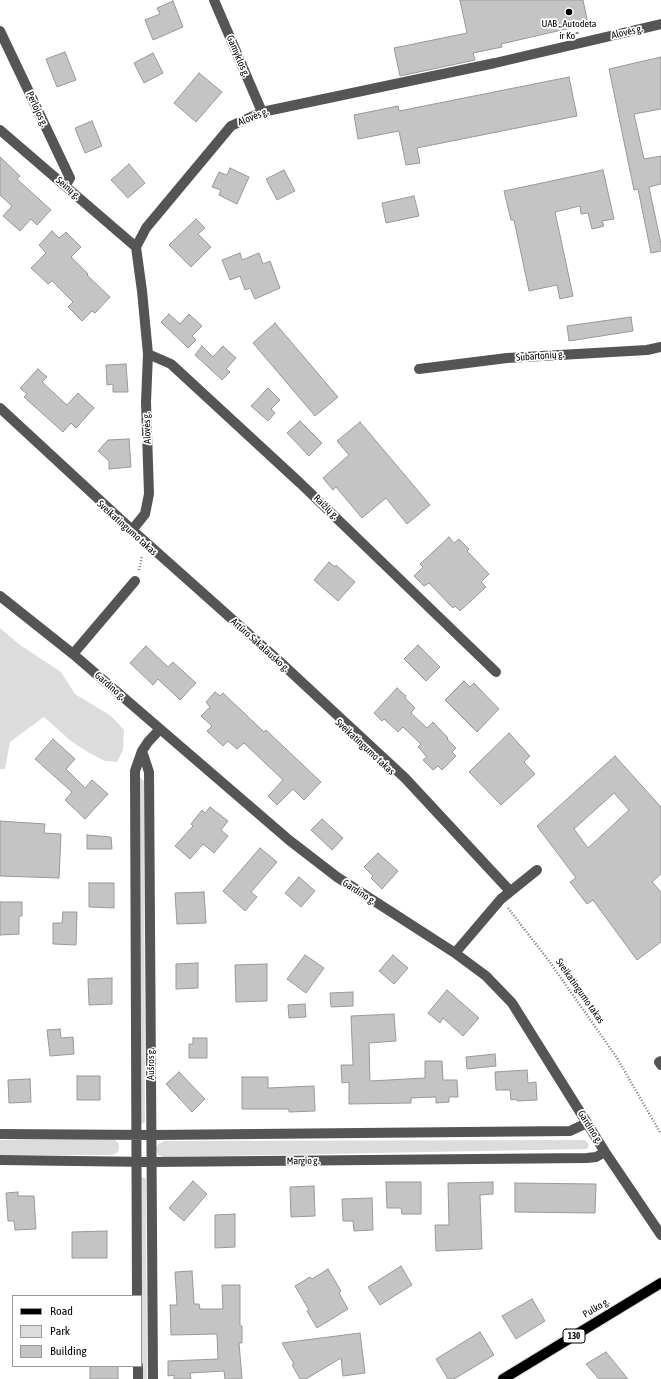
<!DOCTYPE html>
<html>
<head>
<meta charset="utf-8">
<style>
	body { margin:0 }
	#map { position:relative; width:661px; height:1379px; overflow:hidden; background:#fff; font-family:"Asap Condensed",sans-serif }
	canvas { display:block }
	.legend { position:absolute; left:12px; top:1295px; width:130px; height:72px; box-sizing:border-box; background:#fff; border:1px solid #999; margin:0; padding:5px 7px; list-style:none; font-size:12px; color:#000 }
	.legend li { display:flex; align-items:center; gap:8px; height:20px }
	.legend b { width:20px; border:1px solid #999 }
</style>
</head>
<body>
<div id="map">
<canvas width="661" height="1379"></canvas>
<ul class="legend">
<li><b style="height:5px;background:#000"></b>Road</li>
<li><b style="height:11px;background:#dcdcdc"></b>Park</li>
<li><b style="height:11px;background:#c4c4c4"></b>Building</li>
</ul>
</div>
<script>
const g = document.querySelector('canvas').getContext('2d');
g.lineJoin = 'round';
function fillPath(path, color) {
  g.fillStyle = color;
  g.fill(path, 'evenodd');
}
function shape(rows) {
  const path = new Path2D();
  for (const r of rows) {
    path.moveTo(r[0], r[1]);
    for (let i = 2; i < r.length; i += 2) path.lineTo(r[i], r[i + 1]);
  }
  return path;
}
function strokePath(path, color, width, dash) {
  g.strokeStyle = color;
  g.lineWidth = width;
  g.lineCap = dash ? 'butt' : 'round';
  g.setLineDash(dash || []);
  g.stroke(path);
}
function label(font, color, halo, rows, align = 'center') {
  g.font = font + ' "Asap Condensed",sans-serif';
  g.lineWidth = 3.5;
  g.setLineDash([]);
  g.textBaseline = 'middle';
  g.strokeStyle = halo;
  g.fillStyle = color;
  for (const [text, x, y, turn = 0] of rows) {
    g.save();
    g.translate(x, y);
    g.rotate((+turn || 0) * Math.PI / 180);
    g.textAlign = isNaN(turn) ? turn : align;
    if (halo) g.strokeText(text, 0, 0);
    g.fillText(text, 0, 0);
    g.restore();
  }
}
fillPath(shape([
	[0,628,20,645,61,672,75,694,111,716,124,730,123,750,117,762,105,761,91,754,72,742,44,717,10,742,5,769,0,769],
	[139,778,141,778,144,781,145,1122,142,1124,141,1123],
	[114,1139,119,1144,119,1148,118,1152,113,1155,0,1155,0,1140],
	[585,1140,589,1145,587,1149,164,1157,158,1155,156,1149,158,1144,164,1141],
	[143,1177,146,1179,147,1379,142,1379,141,1179]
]), '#dcdcdc');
const building = shape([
	[460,0,583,0,588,24,501,44,502,47,473,53,475,60,400,76,394,48,467,33,460,0],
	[173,1,183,27,153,40,145,20,160,14,157,8,173,1],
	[65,52,76,80,57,87,46,59,65,52],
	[153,53,163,73,144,83,134,63,153,53],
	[661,57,661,109,634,114,644,159,661,156,661,184,649,187,661,244,661,251,651,253,638,189,634,190,609,69,661,57],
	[199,73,222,92,196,122,174,103,199,73],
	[569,77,577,116,417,148,420,163,406,165,399,131,358,139,354,115,398,106,399,111,569,77],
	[92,121,102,146,85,153,75,128,92,121],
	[0,157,20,176,17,179,51,210,37,225,31,219,20,231,3,216,12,206,0,195,0,157],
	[129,164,145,183,128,198,111,180,129,164],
	[230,168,249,177,237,204,219,195,221,190,212,187,219,172,227,175,230,168],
	[284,170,295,191,277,200,266,179,284,170],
	[603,170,614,219,602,221,604,226,592,229,588,213,581,214,580,206,555,212,573,296,560,299,557,285,529,291,514,220,511,220,504,191,603,170],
	[414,196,419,216,386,223,382,203,414,196],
	[196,219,205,228,198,234,211,247,191,267,169,245,196,219],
	[52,231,59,238,66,232,81,247,71,257,88,274,87,275,110,297,95,313,92,311,82,321,68,307,73,302,52,281,48,284,31,268,46,253,39,245,52,231],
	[240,253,242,260,259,253,263,264,270,261,280,288,255,299,250,288,245,290,240,276,230,280,222,260,240,253],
	[169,314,180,324,189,314,202,326,192,336,196,340,188,348,161,322,169,314],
	[631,317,633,331,569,341,567,326,631,317],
	[275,323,338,397,315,416,253,343,275,323],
	[202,346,213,357,223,346,236,358,226,369,230,372,222,380,195,355,202,346],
	[126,364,128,392,113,392,113,384,107,385,106,365,126,364],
	[38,369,47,377,42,382,67,405,78,393,94,408,76,428,71,423,63,432,24,397,27,394,20,388,38,369],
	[268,388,280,400,271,409,275,413,268,421,251,406,268,388],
	[300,421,322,443,309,456,287,433,300,421],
	[360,422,430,505,407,524,386,498,362,518,336,487,333,490,323,478,349,455,337,441,360,422],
	[129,439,131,467,109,469,109,461,98,451,108,440,129,439],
	[449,537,454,543,459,539,469,549,467,551,489,574,481,582,486,587,460,611,455,606,453,608,429,583,424,586,414,576,423,567,420,564,449,537],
	[329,562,335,567,336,565,355,582,338,601,314,580,329,562],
	[418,645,440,667,426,681,404,659,418,645],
	[146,646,168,667,173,662,196,683,180,700,158,679,153,685,130,663,146,646],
	[464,681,470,687,474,683,499,709,477,732,445,700,464,681],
	[397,688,406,696,405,698,415,708,411,713,427,728,433,722,448,738,447,739,456,748,452,752,456,756,442,770,438,766,433,770,423,760,427,757,418,747,421,744,403,727,398,732,384,719,382,721,374,713,397,688],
	[215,692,220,696,223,693,264,732,266,730,321,782,304,800,293,789,277,805,268,796,283,780,244,743,237,749,228,741,223,746,207,731,212,726,201,716,210,707,206,702,215,692],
	[509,733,530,756,524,762,535,774,501,805,469,772,509,733],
	[53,739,75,759,66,769,85,788,92,780,108,794,85,819,65,800,72,792,35,759,53,739],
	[615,756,661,807,661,874,652,882,661,892,661,942,637,960,593,900,587,904,570,882,576,878,537,826,615,756],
	[614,793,629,810,588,848,574,829,614,793],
	[210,807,228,821,221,830,228,836,214,853,203,844,190,859,175,846,193,826,191,824,202,810,205,813,210,807],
	[322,819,343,838,332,850,311,830,322,819],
	[0,821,45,824,44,833,61,834,59,878,0,876,0,821],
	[87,835,111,837,112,849,87,849,87,835],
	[260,848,277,862,251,892,257,897,245,911,223,891,260,848],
	[378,853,398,871,382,889,371,878,373,876,364,867,378,853],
	[299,877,315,891,301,907,285,893,299,877],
	[89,883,114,883,114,908,89,907,89,883],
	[204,892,206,923,177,924,175,893,204,892],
	[0,902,22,902,22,916,19,916,19,934,0,935,0,902],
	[63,912,77,912,76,945,53,944,53,923,62,923,63,912],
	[305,955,324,968,306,993,287,979,305,955],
	[393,955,408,968,394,984,379,971,393,955],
	[198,963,198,988,176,989,176,964,198,963],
	[267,964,267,1001,236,1002,235,965,267,964],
	[112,978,112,1004,89,1005,88,979,112,978],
	[447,990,479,1018,463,1036,443,1018,440,1023,428,1013,447,990],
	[353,992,353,1006,331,1007,330,993,353,992],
	[305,1004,306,1017,289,1018,288,1005,305,1004],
	[394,1014,396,1041,369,1043,370,1081,425,1078,425,1061,442,1061,443,1080,457,1080,458,1097,449,1097,449,1102,436,1103,436,1097,411,1098,411,1103,349,1104,349,1082,342,1083,341,1065,353,1065,351,1016,394,1014],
	[60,1029,61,1038,73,1037,74,1054,50,1056,47,1030,60,1029],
	[193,1038,207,1038,207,1058,189,1058,189,1044,193,1044,193,1038],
	[495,1054,496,1066,467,1069,466,1057,495,1054],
	[527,1070,528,1083,536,1082,537,1100,517,1101,517,1099,511,1100,510,1090,496,1090,495,1072,527,1070],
	[179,1072,205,1099,192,1112,166,1084,179,1072],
	[77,1076,100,1076,100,1100,77,1100,77,1076],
	[242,1077,268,1077,268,1088,314,1086,315,1111,289,1112,289,1109,242,1109,242,1077],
	[30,1079,31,1102,9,1103,8,1080,30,1079],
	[193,1181,207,1194,184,1221,169,1208,193,1181],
	[386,1182,421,1182,421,1214,402,1214,401,1208,387,1208,386,1182],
	[493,1182,493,1194,480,1195,482,1249,436,1251,435,1225,449,1225,448,1183,493,1182],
	[515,1183,596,1184,595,1213,515,1212,515,1183],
	[314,1186,315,1216,291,1217,290,1187,314,1186],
	[18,1192,18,1196,34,1196,36,1229,15,1230,14,1221,8,1221,6,1193,18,1192],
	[372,1198,373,1230,354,1231,353,1221,343,1221,342,1199,372,1198],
	[235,1214,235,1247,215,1248,215,1215,235,1214],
	[107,1231,107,1258,72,1258,72,1232,107,1231],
	[401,1266,412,1285,380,1305,368,1287,401,1266],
	[328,1269,341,1291,339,1293,348,1309,317,1328,307,1311,309,1310,295,1286,310,1277,312,1279,328,1269],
	[192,1271,194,1304,199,1304,200,1309,223,1309,222,1285,240,1285,240,1326,242,1326,242,1343,239,1343,242,1379,225,1379,224,1371,190,1373,191,1379,174,1379,174,1375,168,1376,168,1361,218,1359,217,1334,171,1335,170,1305,177,1305,175,1272,192,1271],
	[532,1299,545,1321,516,1339,502,1316,532,1299],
	[480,1332,494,1355,454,1379,448,1379,436,1359,480,1332],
	[360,1333,365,1373,343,1376,341,1358,306,1379,300,1379,292,1365,294,1364,282,1343,360,1333],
	[606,1352,628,1379,599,1379,586,1364,606,1352],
	[90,1366,118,1366,118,1379,90,1379,90,1366]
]);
fillPath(building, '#c4c4c4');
strokePath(building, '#999', 1);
const major = shape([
	[503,1379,661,1283]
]);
strokePath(major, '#dbdbdb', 12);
strokePath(shape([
	[139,570,142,556],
	[508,908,549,961,617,1058,661,1134]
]), '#777', 2.5, [1, 2]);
strokePath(shape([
	[214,0,262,112],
	[0,31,70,178,65,186],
	[0,130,136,247],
	[148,354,171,364,300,483,496,672],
	[419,369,507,358,647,350,661,347],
	[0,408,132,530,279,661,405,778,510,891],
	[132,530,145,514,149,494,146,402,148,354,142,291,136,247,146,228,231,126,262,112,495,63,661,24],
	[0,596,73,654,289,840,337,877,455,953,486,976,512,1003,605,1152,661,1235],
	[73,654,135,581],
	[142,751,149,772,153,1379],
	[455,953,501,899,537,870],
	[661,1061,659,1062,661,1065],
	[0,1134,151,1135,570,1131,587,1123],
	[0,1160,151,1162,587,1158,596,1157,605,1152],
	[137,1296,135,771,142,751,148,742,160,729],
	[138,1366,138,1379]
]), '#555', 10);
strokePath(major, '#000', 10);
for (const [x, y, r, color] of [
	[569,12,4,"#000"]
]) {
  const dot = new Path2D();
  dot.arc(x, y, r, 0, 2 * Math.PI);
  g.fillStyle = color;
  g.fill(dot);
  strokePath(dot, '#fff', 1.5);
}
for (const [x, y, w] of [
	[574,1336,22]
]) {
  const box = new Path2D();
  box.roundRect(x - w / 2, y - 7, w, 14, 3);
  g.fillStyle = '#fff';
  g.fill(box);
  strokePath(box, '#000', 1);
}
label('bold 9px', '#000', null, [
	["130",574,1336]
]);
label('10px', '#000', '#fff', [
	["UAB „Autodeta",569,24],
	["ir Ko“",569,36]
]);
label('10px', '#000', '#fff', [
	["Alovės g.",627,32,-13],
	["Gamyklos g.",238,56,67],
	["Perlojos g.",37,109,65],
	["Alovės g.",253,117,-22],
	["Seinų g.",68,188,41],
	["Subartonių g.",540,356,-4],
	["Alovės g.",147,428,-92],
	["Raižių g.",326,507,44],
	["Sveikatingumo takas",127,528,42],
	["Artūro Sakalausko g.",260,645,42],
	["Gardino g.",110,686,41],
	["Sveikatingumo takas",365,747,43],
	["Gardino g.",359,892,33],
	["Sveikatingumo takas",580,991,55],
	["Aušros g.",151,1064,-90],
	["Gardino g.",590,1127,58],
	["Margio g.",303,1161,-1],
	["Pulko g.",596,1308,-31]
]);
</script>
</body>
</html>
